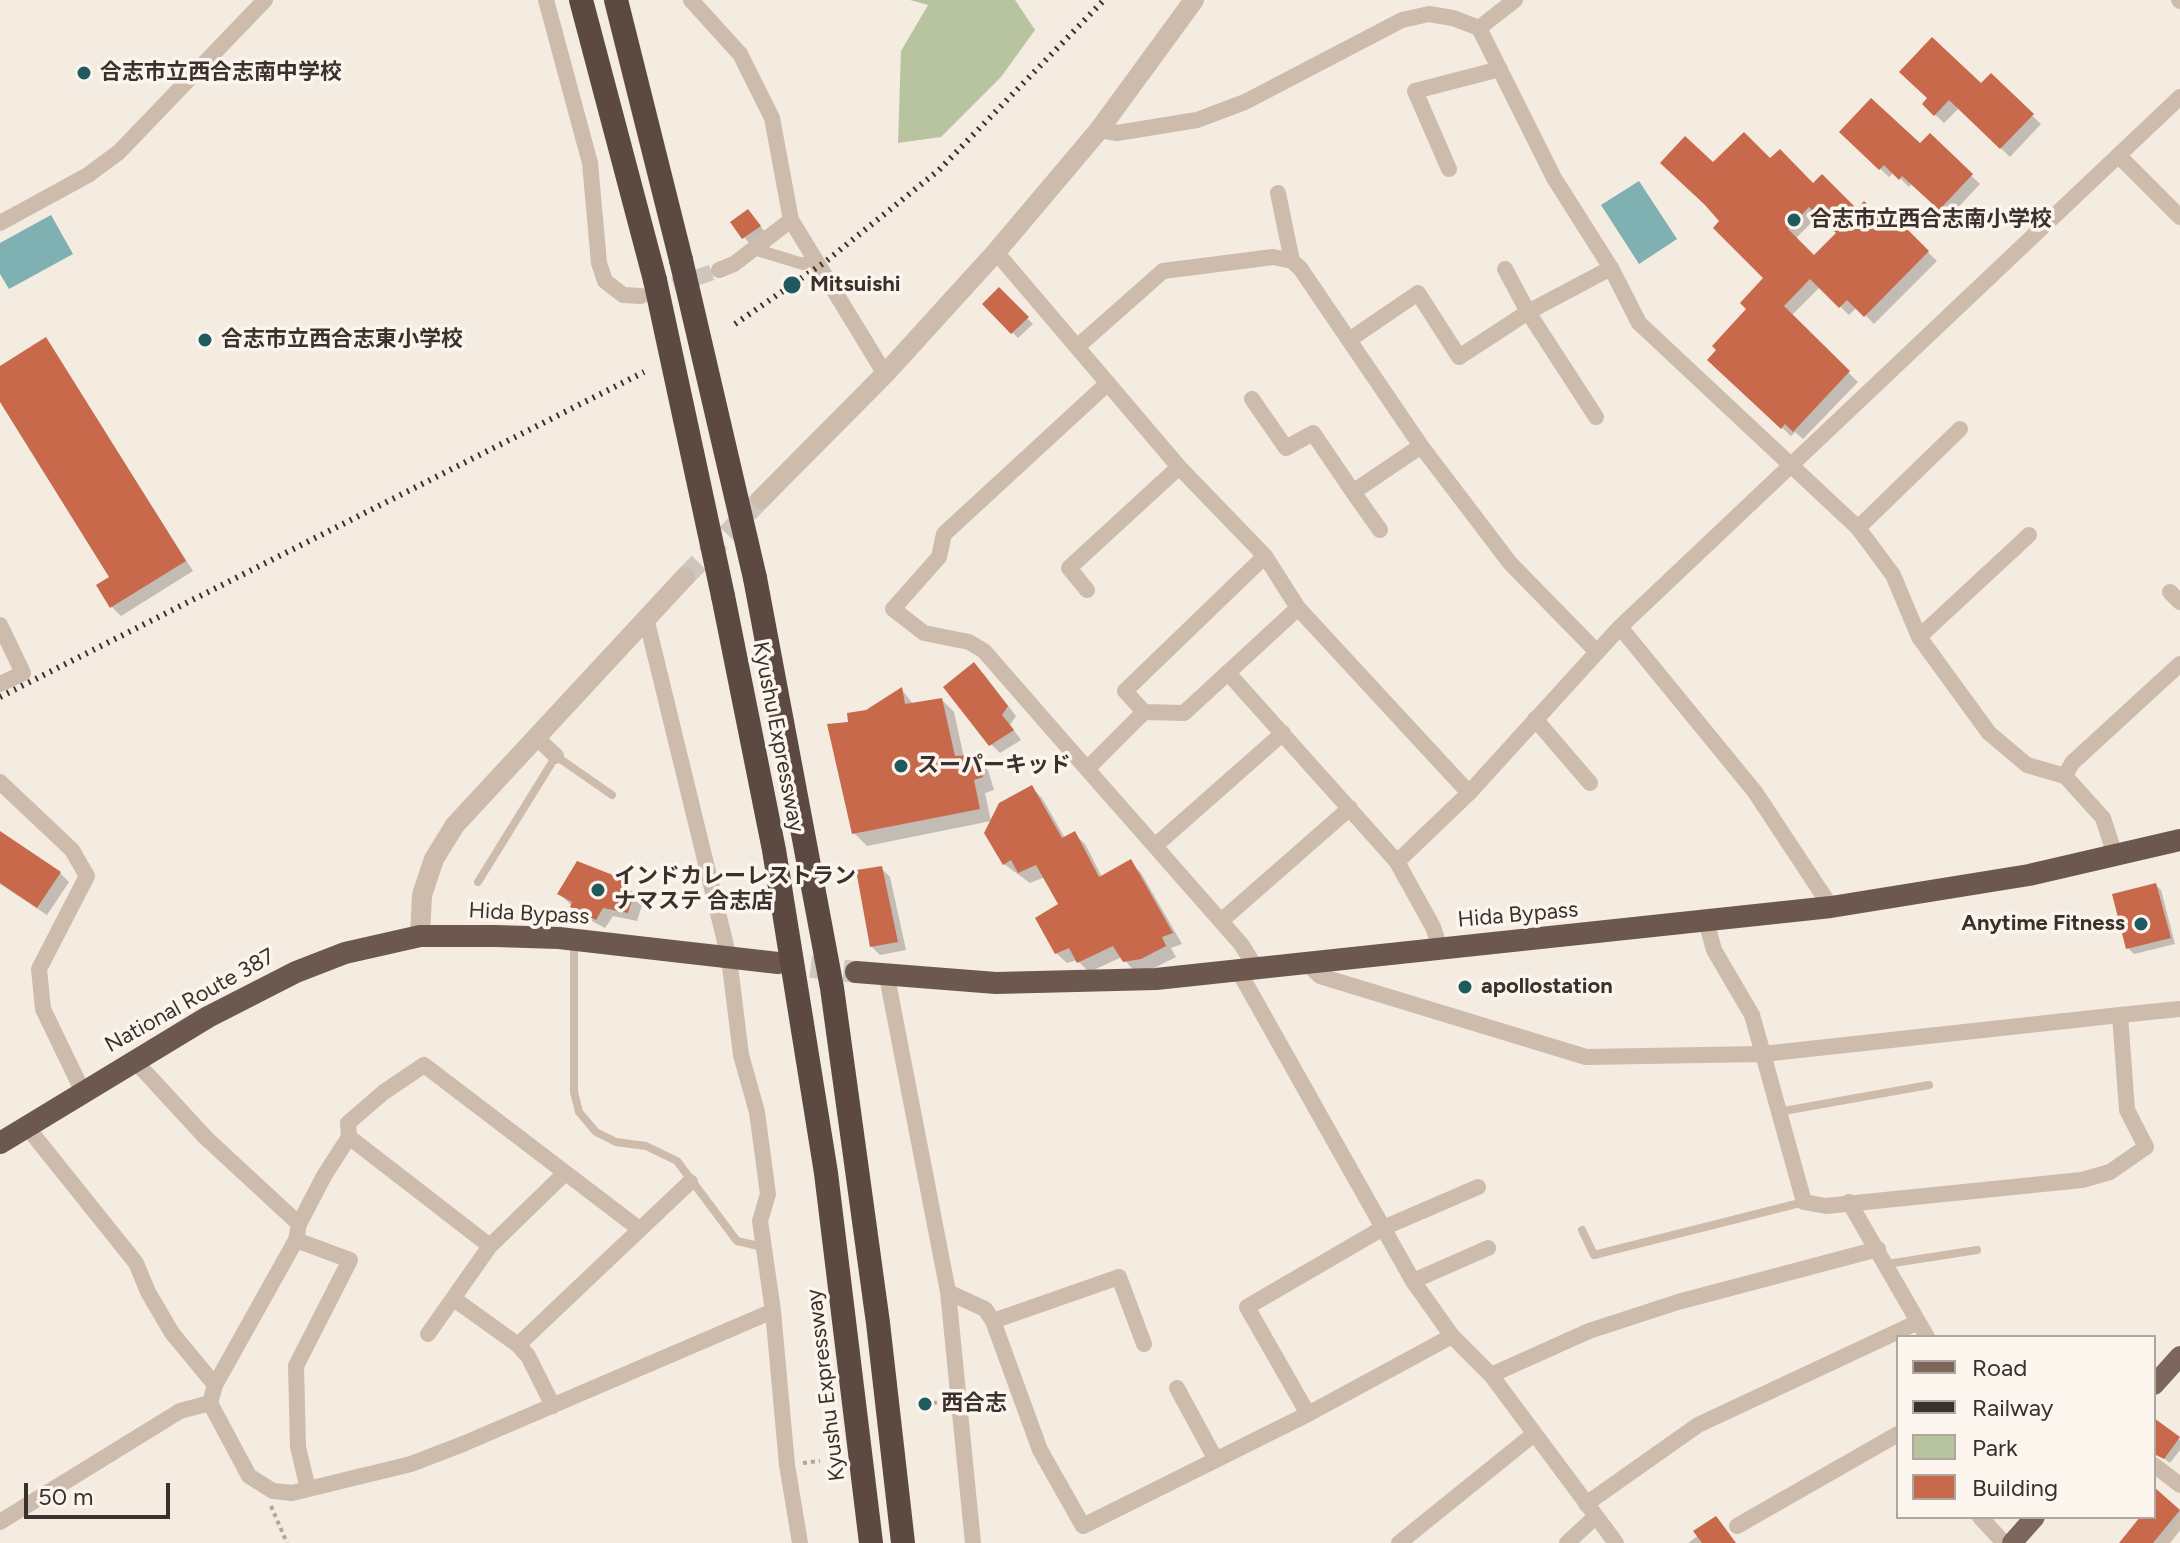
<!DOCTYPE html>
<html>
<head>
<meta charset="utf-8">
<style>
	body { margin:0 }
	#map { position:relative; width:2180px; height:1543px; overflow:hidden; background:#f4ebe1; font-family:Figtree,sans-serif }
	canvas { display:block }
	.legend { position:absolute; left:1896px; top:1335px; width:260px; height:184px; box-sizing:border-box; background:#fbf5ee; border:2px solid #aea6a0; margin:0; padding:10px 14px; list-style:none; font-size:24px; color:#3b302b }
	.legend li { display:flex; align-items:center; gap:16px; height:40px }
	.legend b { width:40px; border:2px solid #aea6a0 }
	.scale { position:absolute; left:24px; top:1483px; width:146px; height:36px; box-sizing:border-box; border:4px solid #3b302b; border-top:0; padding-left:10px; font-size:24px; line-height:28px; white-space:nowrap; color:#3b302b; -webkit-text-stroke:6px #fbf5ee; paint-order:stroke }
</style>
</head>
<body>
<div id="map">
<canvas width="2180" height="1543"></canvas>
<ul class="legend">
<li><b style="height:10px;background:#7d675c"></b>Road</li>
<li><b style="height:10px;background:#3b302b"></b>Railway</li>
<li><b style="height:22px;background:#b8c4a0"></b>Park</li>
<li><b style="height:22px;background:#c8694b"></b>Building</li>
</ul>
<div class="scale">50 m</div>
</div>
<script>
const g = document.querySelector('canvas').getContext('2d');
g.lineJoin = 'round';
function fillPath(path, color) {
  g.fillStyle = color;
  g.fill(path, 'evenodd');
}
function shape(rows) {
  const path = new Path2D();
  for (const r of rows) {
    path.moveTo(r[0], r[1]);
    for (let i = 2; i < r.length; i += 2) path.lineTo(r[i], r[i + 1]);
  }
  return path;
}
function strokePath(path, color, width, dash) {
  g.strokeStyle = color;
  g.lineWidth = width;
  g.lineCap = dash ? 'butt' : 'round';
  g.setLineDash(dash || []);
  g.stroke(path);
}
function label(font, color, halo, rows, align = 'center') {
  g.font = font + ' Figtree,"Noto Sans JP",sans-serif';
  g.lineWidth = 7;
  g.setLineDash([]);
  g.textBaseline = 'middle';
  g.strokeStyle = halo;
  g.fillStyle = color;
  for (const [text, x, y, turn = 0] of rows) {
    g.save();
    g.translate(x, y);
    g.rotate((+turn || 0) * Math.PI / 180);
    g.textAlign = isNaN(turn) ? turn : align;
    if (halo) g.strokeText(text, 0, 0);
    g.fillText(text, 0, 0);
    g.restore();
  }
}
fillPath(shape([
	[910,0,1015,0,1035,30,1001,77,941,137,898,143,901,51,928,5]
]), '#b8c4a0');
fillPath(shape([
	[1639,181,1677,239,1639,264,1601,205],
	[51,215,73,254,9,289,0,274,0,243]
]), '#7fb0b2');
fillPath(shape([
	[1991,76,2041,124,2010,157,1959,108,1944,123,1924,104,1930,98,1981,86],
	[1841,132,1920,146,1930,136,1980,184,1949,217,1912,183,1909,187,1894,172,1889,177],
	[1770,161,1890,229,1897,222,1937,261,1874,324,1857,307,1849,315,1820,287,1791,316,1858,382,1803,439,1795,432,1791,436,1710,360,1749,310,1766,278,1722,221,1713,165],
	[1820,214,1839,234,1814,258,1795,239],
	[753,217,765,232,749,243,732,223],
	[999,290,1033,324,1018,338,984,304],
	[46,339,193,571,121,616,112,607,112,578,0,368],
	[983,673,1016,716,1010,725,1021,740,1000,753,991,744],
	[902,690,914,705,942,700,954,712,964,758,976,757,988,770,994,790,985,793,991,821,867,846,854,833,851,724],
	[1031,787,1042,798,1065,838,1074,833,1085,844,1102,877,1130,862,1141,873,1182,944,1171,948,1176,957,1152,969,1135,972,1122,957,1089,972,1077,960,1067,963,1056,953,1061,905,1045,877,1030,883,1004,864],
	[0,843,60,873,69,882,47,915,0,884],
	[881,868,890,877,906,950,880,955,871,946],
	[617,879,642,905,637,921,613,916,605,928,581,915,560,894],
	[2156,885,2161,890,2175,944,2134,954,2128,948],
	[2155,1421,2180,1440,2180,1450,2170,1463,2154,1451],
	[2154,1490,2180,1511,2180,1525,2164,1543,2122,1543,2143,1517,2154,1517],
	[1699,1535,1735,1543,1688,1543]
]), '#0003');
fillPath(shape([
	[1932,37,1981,83,1991,73,2034,114,2000,149,1949,100,1934,116,1922,104,1927,98,1899,72],
	[1871,98,1920,143,1930,133,1973,174,1939,210,1902,176,1899,180,1884,165,1879,170,1839,132],
	[1744,132,1770,158,1780,149,1813,183,1822,174,1857,209,1864,201,1890,226,1897,219,1929,251,1864,317,1847,300,1839,308,1810,279,1784,306,1850,371,1793,432,1785,424,1781,429,1707,360,1716,350,1712,346,1746,309,1740,303,1763,278,1713,228,1719,221,1705,205,1660,163,1685,136,1713,162],
	[1809,207,1836,233,1814,255,1788,229],
	[748,209,761,226,742,239,730,222],
	[999,287,1029,317,1011,334,982,304],
	[46,337,186,561,110,608,96,585,109,577,0,402,0,366],
	[974,662,1008,706,1002,715,1014,730,989,746,943,687],
	[902,687,905,704,942,698,955,756,976,755,983,777,974,780,980,809,852,834,827,724,848,722,847,713,866,710],
	[1032,785,1062,838,1075,831,1099,877,1131,859,1173,933,1162,937,1166,946,1141,959,1123,962,1113,946,1077,963,1069,948,1055,954,1035,918,1058,904,1036,865,1018,873,1011,860,1003,865,984,833,999,803],
	[0,831,61,872,37,908,0,883],
	[577,861,618,877,634,894,628,913,603,908,596,920,570,907,572,902,557,894],
	[882,866,898,942,870,947,856,870],
	[2156,883,2171,938,2126,949,2112,894],
	[2154,1418,2180,1437,2164,1459,2154,1454],
	[2154,1487,2180,1510,2153,1543,2119,1543,2140,1517,2154,1517],
	[1716,1516,1728,1532,1736,1543,1702,1543,1693,1531]
]), '#c8694b');
strokePath(shape([
	[651,293,719,270]
]), '#cfc6bd', 16, [16, 8]);
strokePath(shape([
	[685,577,761,499]
]), '#cfc6bd', 20, [20, 10]);
strokePath(shape([
	[778,963,856,972]
]), '#cfc6bd', 22, [22, 11]);
strokePath(shape([
	[925,1404,941,1402],
	[803,1463,820,1461],
	[271,1506,287,1543]
]), '#b9a596', 4, [4, 4]);
strokePath(shape([
	[478,882,556,756,612,795],
	[574,942,574,1092,579,1112,596,1132,616,1142,646,1146,677,1161,737,1241,763,1247],
	[1778,1112,1929,1085],
	[1582,1230,1594,1255,1804,1202],
	[1887,1264,1977,1250],
	[2165,1543,2180,1524]
]), '#cdbbac', 8);
strokePath(shape([
	[754,249,803,264,814,258]
]), '#cdbbac', 12);
strokePath(shape([
	[546,0,590,163,599,263,605,281,623,295,641,296],
	[691,0,740,54,772,118,791,220,885,374],
	[2179,0,2180,1],
	[1479,28,1515,0],
	[1099,130,1117,133,1197,120,1245,102,1402,20,1429,14,1453,18,1479,28,1554,178,1611,268,1639,323,1858,528,1960,429],
	[2119,156,2180,217],
	[1449,169,1415,91,1500,69],
	[1278,193,1292,261],
	[0,223,88,175,119,152,265,0],
	[996,252,1179,467,1265,556,1298,608,1184,713,1144,712,1087,769,1241,944,1256,968],
	[1505,269,1528,312,1596,417],
	[719,270,734,264,791,220],
	[1349,340,1418,293,1459,357,1528,312,1611,268],
	[1077,347,1163,271,1273,257,1292,261,1300,268,1421,446,1510,563,1596,651],
	[1252,399,1286,448,1313,433,1353,492,1421,446],
	[1353,492,1380,530],
	[1858,528,1893,575,1919,637,1989,733,2027,765,2065,776,2103,818,2115,855],
	[1087,590,1069,568,1179,467],
	[2170,592,2180,602],
	[1298,608,1469,793],
	[647,622,729,958,741,1055,757,1112,768,1194,760,1221,773,1311,787,1465,800,1543],
	[0,625,23,673,0,684],
	[1620,627,1755,792,1831,907],
	[1919,637,2029,535],
	[1229,674,1397,862],
	[1144,712,1125,691,1265,556],
	[1535,719,1590,783],
	[535,736,556,756],
	[1087,769,984,651,969,642,924,633,893,609,939,557,944,534,1108,383],
	[2065,776,2072,763,2180,664],
	[0,782,72,850,87,876,39,969,43,1009,83,1092],
	[1156,845,1283,733],
	[1221,921,1350,808],
	[1440,948,1433,927,1397,862,1469,793,1620,627,2180,97],
	[1305,962,1320,976,1586,1057,1763,1054,1752,1015,1714,950,1706,921],
	[1238,970,1413,1281,1452,1336,1491,1375,1616,1543],
	[887,977,948,1292,973,1543],
	[2120,1015,2127,1110,2146,1147,2110,1172,2082,1180,1826,1206,1804,1202,1763,1054,2120,1015,2180,1009],
	[135,1061,206,1138,299,1224],
	[27,1127,136,1263,148,1292,172,1333,215,1385],
	[349,1137,348,1123,384,1092,424,1065,638,1228],
	[1849,1202,1927,1337],
	[296,1240,350,1260,296,1366,298,1447,308,1489],
	[1413,1281,1488,1248],
	[948,1292,985,1309,993,1321,1040,1450,1083,1526,1308,1414,1452,1336],
	[454,1299,518,1345,528,1356,553,1406],
	[993,1321,1119,1277,1144,1344],
	[428,1334,490,1246],
	[518,1345,690,1182],
	[1491,1375,1589,1331,1678,1302,1878,1249],
	[1177,1388,1216,1460],
	[210,1403,249,1476,273,1491,292,1493,411,1464,463,1444,773,1311],
	[1308,1414,1247,1307,1383,1228,1478,1187],
	[2154,1465,2180,1485],
	[1586,1504,1698,1425,1918,1322],
	[1980,1517,2004,1543],
	[0,1522,180,1411,210,1403,215,1385,296,1240,299,1224,324,1176,349,1137,490,1246,564,1174],
	[1737,1526,1898,1434],
	[1399,1543,1534,1434],
	[1567,1543,1595,1517]
]), '#cdbbac', 16);
strokePath(shape([
	[761,499,885,374,996,252,1099,130,1194,0],
	[420,936,422,895,434,859,455,825,685,577]
]), '#cdbbac', 20);
strokePath(shape([
	[2154,1385,2180,1356],
	[2012,1543,2035,1517]
]), '#7d675c', 20);
strokePath(shape([
	[856,972,996,983,1156,979,1831,907,2029,875,2180,840],
	[0,1143,208,1017,296,972,345,953,420,936,495,936,559,938,778,963]
]), '#6c584f', 22);
strokePath(shape([
	[581,0,655,280],
	[616,0,681,260],
	[755,578,832,988,878,1323,903,1543],
	[723,596,774,850,826,1173,871,1543]
]), '#5c4a42', 24);
strokePath(shape([
	[735,324,825,262,939,170,1104,0],
	[0,697,644,372]
]), '#3b302b', 6, [2, 6]);
strokePath(shape([
	[681,260,755,578],
	[655,280,723,596]
]), '#5c4a42', 24);
for (const [x, y, r, color] of [
	[84,73,8,"#1f5a5e"],
	[1794,220,8,"#1f5a5e"],
	[792,285,10,"#1f5a5e"],
	[205,340,8,"#1f5a5e"],
	[901,766,8,"#1f5a5e"],
	[598,890,8,"#1f5a5e"],
	[2141,924,8,"#1f5a5e"],
	[1465,987,8,"#1f5a5e"],
	[925,1404,8,"#1f5a5e"]
]) {
  const dot = new Path2D();
  dot.arc(x, y, r, 0, 2 * Math.PI);
  g.fillStyle = color;
  g.fill(dot);
  strokePath(dot, '#fbf5ee', 3);
}
label('bold 22px', '#3b302b', '#fbf5ee', [
	["合志市立西合志南中学校",100,73],
	["合志市立西合志南小学校",1810,220],
	["Mitsuishi",810,285],
	["合志市立西合志東小学校",221,340],
	["スーパーキッド",917,766],
	["インドカレーレストラン",614,877],
	["ナマステ 合志店",614,902],
	["Anytime Fitness",2125,924,"right"],
	["apollostation",1481,987],
	["西合志",941,1404]
], 'left');
label('22px', '#3b302b', '#fbf5ee', [
	["Kyushu Expressway",778,737,79],
	["Hida Bypass",529,914,3],
	["Hida Bypass",1518,915,-5],
	["National Route 387",190,1001,-29],
	["Kyushu Expressway",826,1385,-97]
]);
</script>
</body>
</html>
